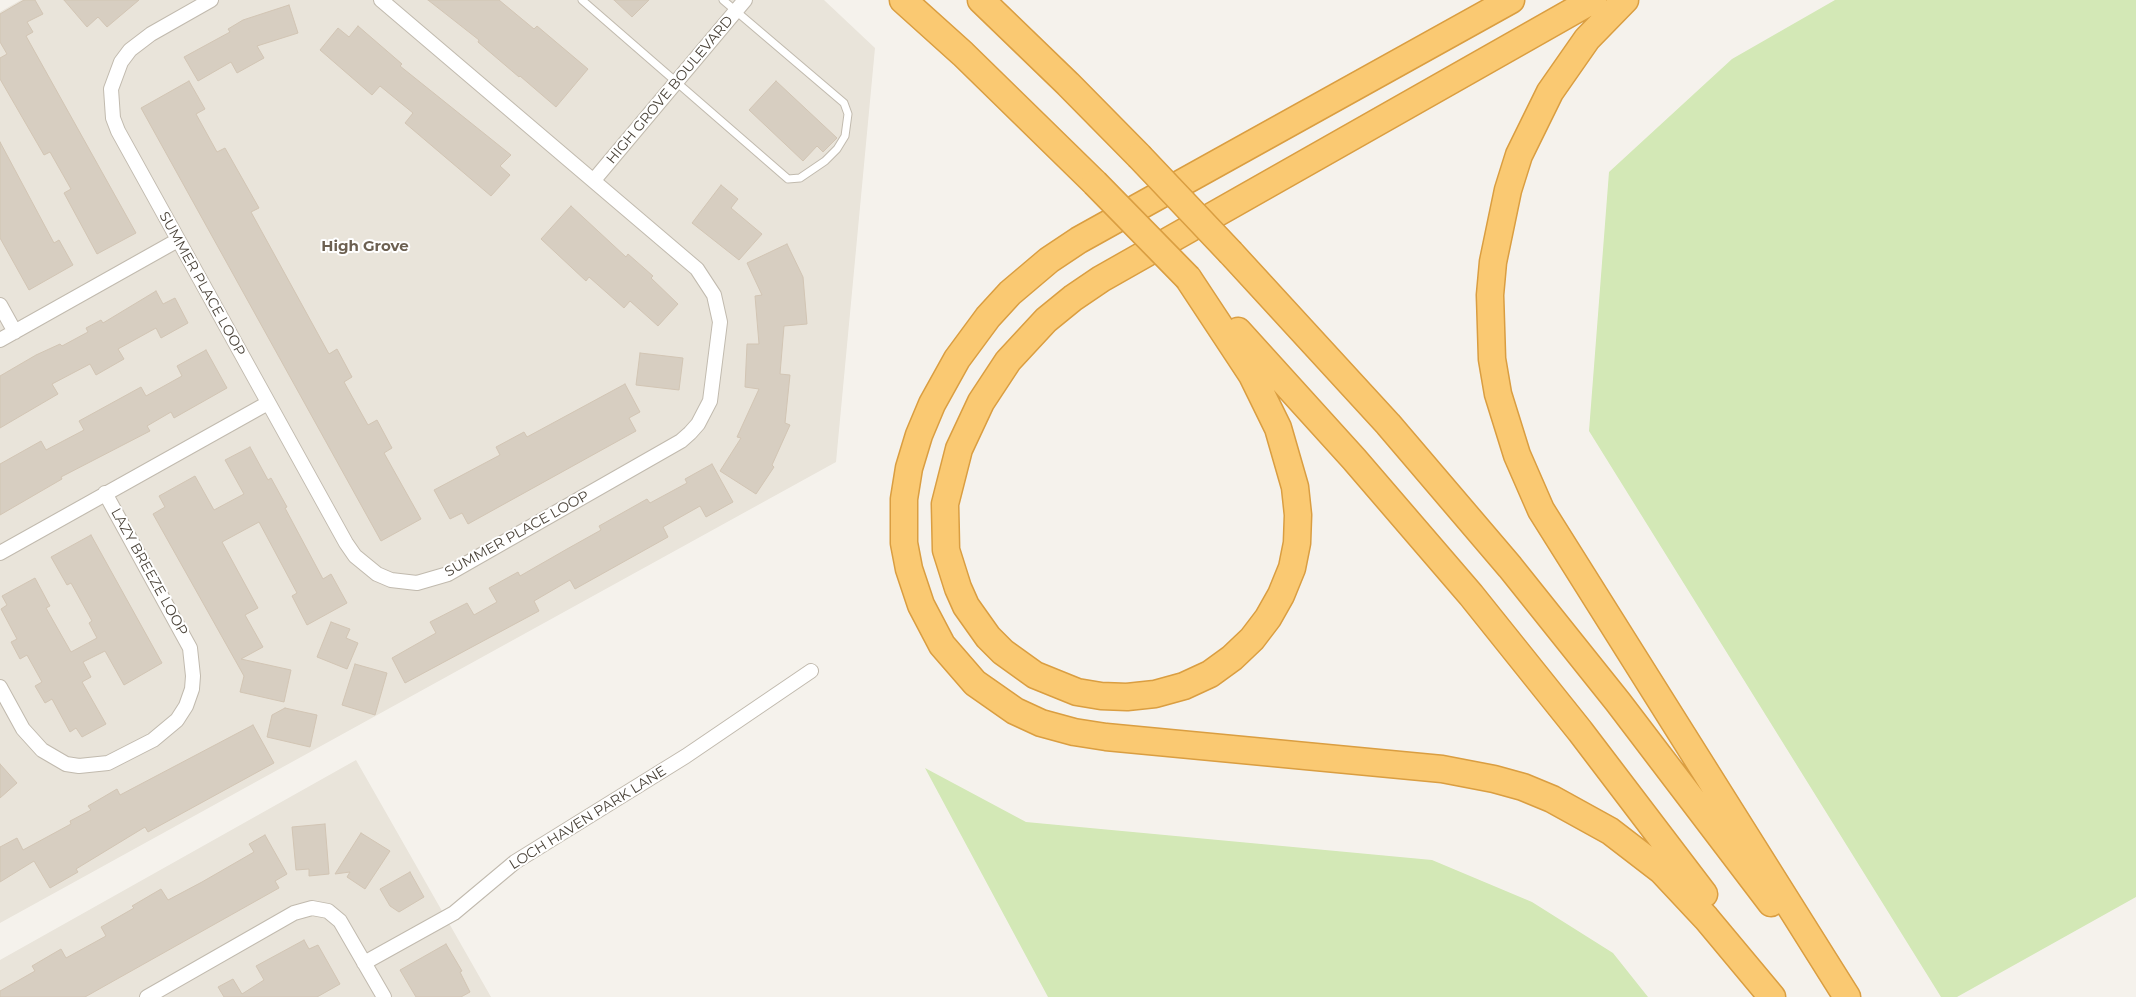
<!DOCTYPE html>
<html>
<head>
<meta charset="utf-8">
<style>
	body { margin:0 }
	canvas { display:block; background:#f5f2ec }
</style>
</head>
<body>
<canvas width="2136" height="997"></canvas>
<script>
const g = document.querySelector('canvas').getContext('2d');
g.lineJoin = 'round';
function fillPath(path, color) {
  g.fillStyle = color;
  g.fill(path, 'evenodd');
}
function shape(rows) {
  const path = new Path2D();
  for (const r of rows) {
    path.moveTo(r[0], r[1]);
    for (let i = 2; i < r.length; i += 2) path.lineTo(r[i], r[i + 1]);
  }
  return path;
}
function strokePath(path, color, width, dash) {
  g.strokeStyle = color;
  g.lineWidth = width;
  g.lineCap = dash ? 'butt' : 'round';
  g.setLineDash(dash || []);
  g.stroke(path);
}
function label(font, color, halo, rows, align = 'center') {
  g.font = font + ' Montserrat,sans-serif';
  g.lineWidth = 4;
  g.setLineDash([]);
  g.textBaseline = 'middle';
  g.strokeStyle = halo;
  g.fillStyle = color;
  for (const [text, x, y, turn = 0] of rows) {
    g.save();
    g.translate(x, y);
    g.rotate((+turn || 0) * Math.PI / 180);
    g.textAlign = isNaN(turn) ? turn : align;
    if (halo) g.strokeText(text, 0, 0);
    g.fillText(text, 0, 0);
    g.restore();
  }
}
fillPath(shape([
	[21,0,824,0,875,48,836,462,0,923,0,12],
	[356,760,491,997,0,997,0,960]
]), '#e9e4da');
fillPath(shape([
	[1835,0,2136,0,2136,897,1957,997,1941,997,1589,431,1609,172,1732,59],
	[925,768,1026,822,1432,860,1532,902,1613,953,1648,997,1048,997]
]), '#d3e8b6');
const building = shape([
	[24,0,35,0,43,14,27,22,33,32,26,36,136,233,97,254,64,193,71,189,50,152,44,155,0,79,0,58,7,54,0,42,0,14,24,0],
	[64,0,139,0,107,27,98,17,87,27,64,0],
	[428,0,499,0,534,29,537,26,588,69,556,107,520,76,519,77,478,42,479,40,428,0],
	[614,0,649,0,632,17,614,0],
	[289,5,298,33,257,46,264,58,237,73,231,62,198,81,184,57,230,32,228,29,243,20,289,5],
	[358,26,402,64,400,66,511,155,500,166,510,175,491,196,405,123,413,113,380,86,372,95,320,50,338,28,349,37,358,26],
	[189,81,205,109,196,114,217,152,225,148,259,208,251,212,329,354,337,349,352,377,344,382,368,425,377,420,392,448,384,453,421,519,381,541,141,108,189,81],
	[776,81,837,138,823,152,817,146,803,161,749,110,776,81],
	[0,142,54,243,59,240,73,265,29,290,0,238,0,142],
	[721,185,738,199,731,208,762,234,739,260,692,223,721,185],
	[571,206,626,257,628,254,653,276,651,278,678,304,658,326,630,301,624,308,589,277,586,281,541,239,571,206],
	[787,244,803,277,807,324,784,326,780,374,790,375,785,423,790,425,772,465,774,467,756,494,720,471,741,438,737,437,759,389,745,387,747,344,759,344,755,296,762,295,747,263,787,244],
	[156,291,163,304,175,298,188,323,161,338,156,328,118,349,124,359,96,375,90,364,52,384,58,394,0,428,0,376,36,355,60,344,62,346,88,332,86,328,101,320,103,323,156,291],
	[206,350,227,388,174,418,171,412,147,426,150,431,61,477,62,479,0,515,0,464,41,441,46,450,84,430,79,421,141,387,146,396,182,376,177,366,206,350],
	[640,353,683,358,679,390,636,385,640,353],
	[625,384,640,412,629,418,636,431,468,524,462,513,450,519,434,490,500,455,496,447,524,432,527,437,625,384],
	[250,447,268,480,271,478,287,507,285,508,323,579,331,574,347,603,307,625,292,596,297,593,259,522,222,542,258,608,245,615,263,647,241,659,291,670,284,702,240,692,244,676,153,514,165,507,159,496,195,476,214,510,244,494,225,460,250,447],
	[712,464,733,502,706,517,700,506,663,527,668,537,575,589,570,580,534,601,539,611,405,683,392,658,436,633,430,622,467,603,474,615,497,602,489,588,518,572,520,576,567,549,601,530,599,526,647,499,650,503,687,483,685,479,712,464],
	[91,535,162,663,124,685,105,651,83,662,91,677,82,682,106,724,82,737,76,728,70,732,52,699,45,703,35,686,42,682,27,655,20,659,11,642,17,639,1,609,7,605,2,596,35,578,50,606,46,608,71,652,97,638,89,623,92,621,71,583,67,585,51,557,91,535],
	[331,622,350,629,346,638,358,643,347,669,317,657,331,622],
	[355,664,387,673,375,715,342,705,355,664],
	[285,708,317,715,310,747,267,737,272,715,285,708],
	[253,725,274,763,148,832,145,827,76,869,78,872,50,888,34,861,0,882,0,847,17,838,23,850,71,824,70,821,91,810,88,806,117,789,120,795,253,725],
	[0,764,17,783,0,798,0,764],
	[325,824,329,874,309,876,309,869,296,870,292,827,325,824],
	[361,833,390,851,365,889,347,877,350,872,335,874,361,833],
	[265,835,287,874,275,881,279,888,85,997,0,997,0,991,35,971,32,966,61,949,66,958,106,936,101,927,134,908,132,906,161,889,168,900,202,882,254,852,249,844,265,835],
	[410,872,424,897,399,912,390,906,380,889,410,872],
	[304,940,309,949,318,945,340,984,317,997,224,997,218,987,233,979,242,994,264,980,256,966,304,940],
	[446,944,462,971,460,972,470,992,461,997,416,997,400,970,446,944]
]);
fillPath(building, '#d7cec1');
strokePath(building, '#d2c5b4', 1);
const lane = shape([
	[582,0,788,179,800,178,825,161,837,149,845,136,848,114,844,103,723,0]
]);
const street = shape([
	[211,0,151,34,130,50,121,62,111,89,113,118,118,131,346,543,355,556,377,574,391,580,417,583,448,574,681,441,690,433,698,424,710,401,720,322,714,295,697,269,381,0],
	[594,180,745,0],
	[0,305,15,332],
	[0,340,178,240],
	[0,553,268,403],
	[0,687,23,729,42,750,66,764,79,766,108,763,153,740,177,720,186,706,192,689,193,676,190,648,105,493],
	[364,963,454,913,515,862,686,756,811,671],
	[147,997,294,913,312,908,328,911,340,921,384,997]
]);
const highway = shape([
	[903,0,963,54,1095,183],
	[981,0,1068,84,1139,156],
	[1511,0,1079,240,1049,260,1010,293,988,317,957,359,932,404,919,435,909,468,904,499,904,543,909,569,921,605,942,645,975,683,1015,711,1041,723,1074,732,1106,737,1442,769,1494,779,1523,787,1552,799,1610,831,1662,871,1706,918,1772,997],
	[1625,0,1587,39,1550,92,1519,155,1508,190,1493,262,1490,295,1492,359,1498,394,1517,455,1541,510,1847,997],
	[1231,253,1388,424,1510,567,1618,702,1771,903],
	[1188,278,1252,375,1278,428,1295,487,1298,515,1297,543,1292,568,1281,595,1268,618,1252,639,1232,658,1210,674,1184,686,1155,694,1127,697,1101,696,1077,692,1035,675,1003,652,988,637,966,606,958,588,946,550,945,504,959,449,981,402,1008,361,1046,320,1073,298,1101,279,1593,0],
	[1238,331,1354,459,1471,595,1580,731,1704,894]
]);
strokePath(lane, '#c1baae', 9);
strokePath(street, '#c1baae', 16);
strokePath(highway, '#da9e41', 29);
strokePath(lane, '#fff', 7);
strokePath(street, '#fff', 14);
strokePath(highway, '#fac972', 26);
const highwayBridge = shape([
	[1139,156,1231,253],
	[1095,183,1188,278]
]);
strokePath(highwayBridge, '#da9e41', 29, []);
strokePath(highwayBridge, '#fac972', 26);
label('14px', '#4a4339', '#fff', [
	["HIGH GROVE BOULEVARD",670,90,-50],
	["SUMMER PLACE LOOP",202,284,61],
	["SUMMER PLACE LOOP",517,534,-29],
	["LAZY BREEZE LOOP",149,572,61],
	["LOCH HAVEN PARK LANE",588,818,-32]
]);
label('bold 15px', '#6c6051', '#fff', [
	["High Grove",365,247]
]);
</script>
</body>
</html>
